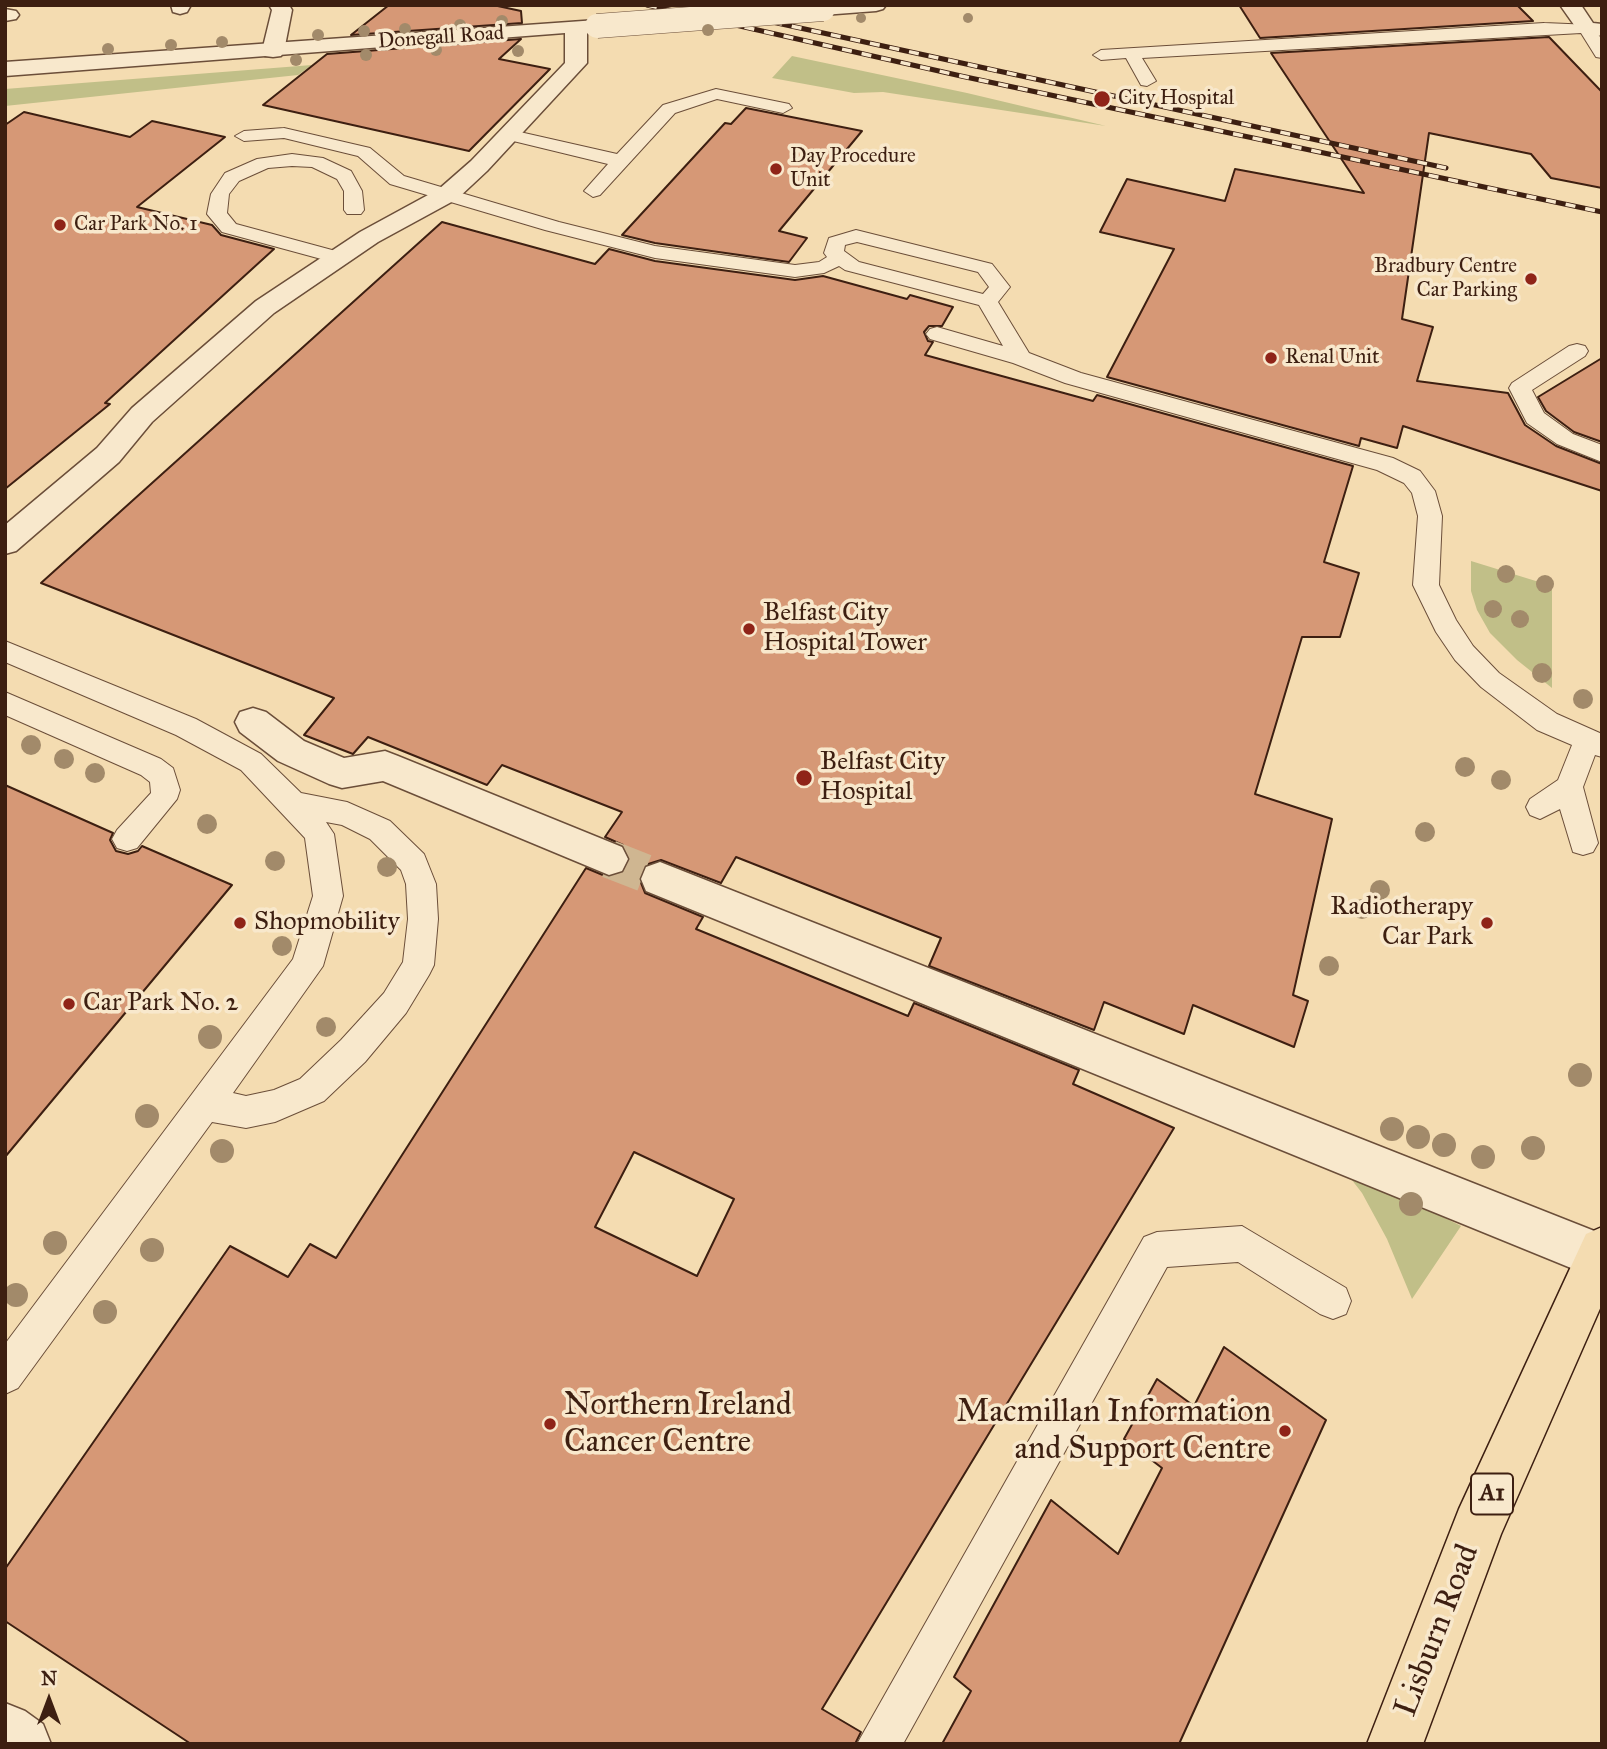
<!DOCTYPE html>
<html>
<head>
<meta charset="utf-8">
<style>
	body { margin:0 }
	#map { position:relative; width:1607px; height:1749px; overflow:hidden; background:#f4dcb1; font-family:"IM FELL Great Primer",serif }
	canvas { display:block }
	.frame { position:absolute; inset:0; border:7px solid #3d1f11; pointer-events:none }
	.north { position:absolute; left:14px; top:1665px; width:70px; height:70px; -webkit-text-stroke:5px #f8e8cc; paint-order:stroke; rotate:0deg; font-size:19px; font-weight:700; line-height:28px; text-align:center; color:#3d1f11 }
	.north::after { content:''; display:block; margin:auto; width:24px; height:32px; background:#3d1f11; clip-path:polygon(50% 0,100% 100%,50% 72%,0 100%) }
</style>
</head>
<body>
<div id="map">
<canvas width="1607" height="1749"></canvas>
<div class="frame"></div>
<div class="north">N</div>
</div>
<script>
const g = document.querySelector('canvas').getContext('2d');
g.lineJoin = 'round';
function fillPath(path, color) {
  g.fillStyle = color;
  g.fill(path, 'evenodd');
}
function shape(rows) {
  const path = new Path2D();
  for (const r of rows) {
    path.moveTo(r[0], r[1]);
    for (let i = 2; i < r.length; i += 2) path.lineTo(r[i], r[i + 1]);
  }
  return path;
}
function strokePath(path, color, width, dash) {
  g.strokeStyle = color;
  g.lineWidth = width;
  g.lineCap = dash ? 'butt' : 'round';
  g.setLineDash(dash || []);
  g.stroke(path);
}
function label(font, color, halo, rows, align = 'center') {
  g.font = font + ' "IM FELL Great Primer",serif';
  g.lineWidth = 7;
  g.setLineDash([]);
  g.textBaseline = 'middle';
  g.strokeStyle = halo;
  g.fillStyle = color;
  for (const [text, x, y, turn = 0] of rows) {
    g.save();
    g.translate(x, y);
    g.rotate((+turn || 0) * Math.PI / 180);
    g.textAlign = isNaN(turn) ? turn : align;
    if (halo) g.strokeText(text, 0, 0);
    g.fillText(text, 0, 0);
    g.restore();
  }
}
fillPath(shape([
	[792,56,967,93,1106,126,883,92,854,93,772,78],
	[312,65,298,75,5,106,5,89],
	[1471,561,1552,586,1552,688,1517,660,1490,633,1477,610,1471,591],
	[1341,1166,1461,1226,1412,1299,1387,1239,1362,1193]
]), '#c1bf88');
const building = shape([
	[389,5,493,5,521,11,522,23,351,35,389,5],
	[1239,5,1517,5,1533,21,1260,38,1239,5],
	[1549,37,1602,92,1602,188,1551,178,1531,154,1429,133,1402,319,1433,327,1417,381,1508,393,1525,425,1556,446,1602,464,1602,491,1403,426,1397,448,1361,438,1359,446,1107,377,1174,249,1100,232,1127,179,1225,201,1235,169,1364,193,1271,53,1549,37],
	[521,39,499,59,550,69,469,151,263,105,327,54,521,39],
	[746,108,862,131,779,231,807,238,789,262,655,243,622,235,725,123,731,124,746,108],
	[24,112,130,137,152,121,225,137,137,207,212,225,221,235,274,249,105,403,110,404,5,489,5,125,24,112],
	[442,222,595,264,609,249,655,261,795,280,823,276,907,299,910,295,953,307,942,326,929,326,924,332,928,341,933,342,925,355,1093,401,1097,395,1353,466,1324,562,1359,573,1340,637,1302,637,1255,794,1332,819,1293,995,1308,1001,1294,1047,1193,1005,1184,1034,1104,1002,1094,1030,929,966,941,938,736,857,721,883,661,860,645,865,639,878,645,893,703,917,696,929,908,1016,914,1003,1079,1070,1073,1084,1174,1128,822,1709,861,1732,855,1744,191,1744,5,1621,5,1569,230,1246,288,1277,310,1244,336,1258,586,868,610,878,623,874,630,860,623,845,605,837,622,812,502,765,487,785,368,737,353,754,304,735,334,698,41,583,442,222],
	[634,1152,734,1199,697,1276,595,1227,634,1152],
	[1602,358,1602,442,1574,432,1546,411,1538,397,1602,358],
	[5,785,113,833,110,840,116,851,128,854,138,851,142,846,232,885,5,1157,5,785],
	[1224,1347,1326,1420,1179,1744,942,1744,971,1691,954,1677,1051,1500,1118,1554,1162,1468,1124,1439,1157,1379,1194,1406,1224,1347]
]);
fillPath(building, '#d69876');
strokePath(building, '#3d1f11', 2);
strokePath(shape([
	[609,859,660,879]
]), '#cfb691', 38, [38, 19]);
const service = shape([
	[1544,23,1592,25,1602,40,1602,58,1596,57,1581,33,1142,58,1156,81,1147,86,1141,85,1126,58,1101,60,1093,55,1101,50,1544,23],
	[716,89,789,104,792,108,783,113,717,99,675,113,600,195,593,197,584,191,608,164,505,139,502,135,511,130,617,154,663,105,716,89],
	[284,128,370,148,404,176,559,222,655,246,795,265,819,262,827,257,824,253,829,238,856,230,992,264,1010,287,998,302,1029,353,1081,373,1393,458,1420,471,1435,491,1442,516,1439,585,1456,620,1473,646,1499,673,1557,714,1602,734,1602,757,1595,755,1583,787,1598,843,1593,852,1583,855,1573,852,1560,809,1540,819,1530,815,1526,807,1530,799,1558,780,1572,745,1537,730,1481,687,1455,660,1436,632,1413,585,1418,516,1412,493,1404,483,1377,470,1065,383,1013,363,930,339,926,334,930,329,937,327,1003,346,979,305,845,270,839,266,824,273,795,277,655,258,545,230,390,184,358,156,284,138,244,141,235,136,244,131,284,128],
	[857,242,978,272,989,287,983,294,859,262,844,251,845,245,857,242],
	[292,154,323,158,351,171,362,191,364,210,361,214,347,214,344,210,344,191,337,179,312,167,292,166,268,168,239,181,229,194,227,213,236,224,343,253,346,257,343,261,336,263,222,232,207,214,211,194,225,173,257,159,292,154],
	[1577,344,1585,346,1588,351,1585,356,1532,390,1544,413,1573,434,1602,445,1602,462,1557,444,1527,423,1509,388,1512,383,1569,346,1577,344],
	[5,641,196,719,261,754,301,793,347,802,390,821,424,854,436,884,438,919,434,965,429,975,406,1013,365,1062,324,1101,275,1122,246,1128,212,1122,18,1388,5,1394,5,1344,293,959,313,896,305,838,241,770,176,735,5,662,5,641],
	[326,822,342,825,370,839,401,870,406,884,408,919,403,962,384,993,341,1040,300,1079,274,1090,246,1096,233,1093,323,966,343,896,334,834,326,822],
	[5,692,161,759,173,768,180,790,177,799,137,848,127,851,117,848,112,839,117,830,151,793,150,782,141,775,5,715,5,692],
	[1242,1226,1346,1288,1351,1301,1346,1314,1333,1319,1320,1314,1238,1262,1167,1267,903,1744,857,1744,1144,1237,1157,1232,1242,1226]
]);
const pedestrian = shape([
	[253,708,266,712,304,741,344,758,385,751,398,756,622,847,628,859,622,871,609,875,383,781,342,788,329,784,278,761,240,732,235,722,240,712,253,708],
	[660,862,1602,1234,1602,1278,1598,1279,646,891,641,879,646,867,660,862]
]);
const minor = shape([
	[171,5,191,5,187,12,180,14,173,12,171,5],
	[269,5,289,5,292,10,284,51,281,56,273,57,265,56,262,51,272,10,269,5],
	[1560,5,1581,5,1593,23,1602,24,1602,36,1579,32,1560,5],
	[5,9,16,11,19,15,16,19,5,21,5,9],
	[576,22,583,24,587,28,587,63,487,171,457,199,378,242,274,313,152,422,119,462,16,551,5,554,5,525,97,448,132,408,256,301,360,232,439,189,471,161,565,63,565,28,569,24,576,22],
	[5,1703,25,1711,43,1724,51,1744,5,1744,5,1703]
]);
const tertiary = shape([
	[815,5,886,5,883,9,876,11,823,15,816,13,813,9,815,5],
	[597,20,604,22,608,26,604,30,5,76,5,62,597,20]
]);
const primary = shape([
	[1602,1227,1602,1304,1501,1534,1423,1744,1367,1744,1459,1509,1586,1234,1602,1227]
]);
strokePath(service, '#6b4e39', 2);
strokePath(pedestrian, '#6b4e39', 3);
strokePath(minor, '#6b4e39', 3);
strokePath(tertiary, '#6b4e39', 3);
strokePath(primary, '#3d1f11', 3);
fillPath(service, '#f8e8cc');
fillPath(pedestrian, '#f8e8cc');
fillPath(minor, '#f8e8cc');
fillPath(tertiary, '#f8e8cc');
fillPath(primary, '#f4dcb1');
const rail = shape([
	[647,5,961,76,1602,212],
	[694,5,1446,168]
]);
strokePath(rail, '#3d1f11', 5);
strokePath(rail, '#f8e8cc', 3.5, [10]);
const tertiaryBridge = shape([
	[597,26,823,9]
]);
strokePath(tertiaryBridge, '#6b4e39', 25, []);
strokePath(tertiaryBridge, '#f8e8cc', 24);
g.fillStyle = '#a28a6a';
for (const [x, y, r] of [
	[861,18,5],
	[968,18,5],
	[502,21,6],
	[460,25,6],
	[405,29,6],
	[708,30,6],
	[364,31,6],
	[318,35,6],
	[222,42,6],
	[171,45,6],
	[108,49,6],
	[436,50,6],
	[518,51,6],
	[366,55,6],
	[296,60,6],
	[1506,574,9],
	[1545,584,9],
	[1493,609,9],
	[1520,619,9],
	[1542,673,10],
	[1583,699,10],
	[31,745,10],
	[64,759,10],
	[1465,767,10],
	[95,773,10],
	[1501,780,10],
	[207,824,10],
	[1425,832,10],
	[275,861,10],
	[387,867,10],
	[1380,890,10],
	[1362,909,10],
	[282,946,10],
	[1329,966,10],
	[326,1027,10],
	[210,1037,12],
	[1580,1075,12],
	[147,1116,12],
	[1392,1129,12],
	[1418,1137,12],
	[1444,1145,12],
	[1533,1148,12],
	[222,1151,12],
	[1483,1157,12],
	[1411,1204,12],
	[55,1243,12],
	[152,1250,12],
	[16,1295,12],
	[105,1312,12]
]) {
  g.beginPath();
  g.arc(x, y, r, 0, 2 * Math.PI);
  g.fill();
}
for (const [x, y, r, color] of [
	[1102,99,9,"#8f2418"],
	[776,169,7,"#8f2418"],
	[60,225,7,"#8f2418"],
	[1531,279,7,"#8f2418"],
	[1271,358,7,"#8f2418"],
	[749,629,7,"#8f2418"],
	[804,778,9,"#8f2418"],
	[240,923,7,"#8f2418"],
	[1487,923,7,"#8f2418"],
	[69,1004,7,"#8f2418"],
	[550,1424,7,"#8f2418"],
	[1285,1431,7,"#8f2418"]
]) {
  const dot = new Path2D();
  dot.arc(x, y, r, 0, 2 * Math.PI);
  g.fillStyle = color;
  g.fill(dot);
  strokePath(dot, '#f8e8cc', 2.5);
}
label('21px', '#3d1f11', '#f8e8cc', [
	["Donegall Road",441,38,-4]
]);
label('21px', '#3d1f11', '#f8e8cc', [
	["City Hospital",1118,99],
	["Day Procedure",790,157],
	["Unit",790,181],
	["Car Park No. 1",74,225],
	["Bradbury Centre",1517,267,"right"],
	["Car Parking",1517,291,"right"],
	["Renal Unit",1285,358]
], 'left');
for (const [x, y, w] of [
	[1492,1494,42]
]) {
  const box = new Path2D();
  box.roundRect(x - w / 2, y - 20.5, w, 41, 5);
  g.fillStyle = '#f8e8cc';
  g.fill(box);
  strokePath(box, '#3d1f11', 2);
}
label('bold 24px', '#3d1f11', null, [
	["A1",1492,1494]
]);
label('26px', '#3d1f11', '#f8e8cc', [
	["Belfast City",763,614],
	["Hospital Tower",763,644],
	["Belfast City",820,763],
	["Hospital",820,793],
	["Radiotherapy",1473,908,"right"],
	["Car Park",1473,938,"right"],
	["Shopmobility",254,923],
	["Car Park No. 2",83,1004]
], 'left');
label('32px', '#3d1f11', '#f8e8cc', [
	["Northern Ireland",564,1406],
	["Cancer Centre",564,1443],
	["Macmillan Information",1271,1413,"right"],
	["and Support Centre",1271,1450,"right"]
], 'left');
label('32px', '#3d1f11', '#f8e8cc', [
	["Lisburn Road",1438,1631,-69]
]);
</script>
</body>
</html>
